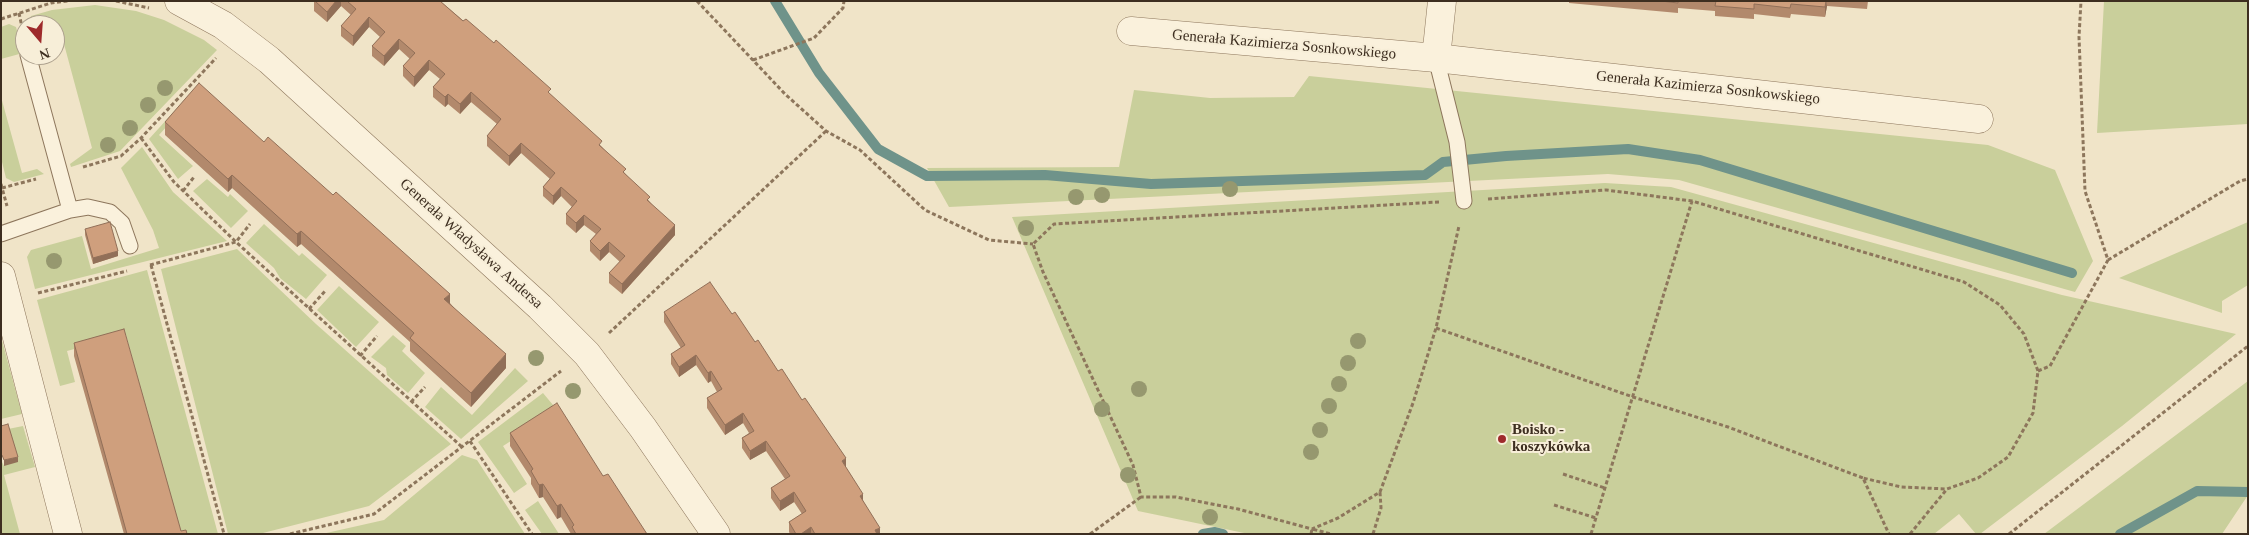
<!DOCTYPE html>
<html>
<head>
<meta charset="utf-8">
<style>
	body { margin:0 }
	#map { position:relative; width:2249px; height:535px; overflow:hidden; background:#f0e4c8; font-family:"Times New Roman",serif }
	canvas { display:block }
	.frame { position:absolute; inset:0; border:2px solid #3d2e20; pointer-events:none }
	.north { position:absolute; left:15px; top:15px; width:50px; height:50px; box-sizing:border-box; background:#f7eed8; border:1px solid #ada18e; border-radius:50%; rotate:162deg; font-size:14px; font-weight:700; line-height:20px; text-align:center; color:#3d2e20 }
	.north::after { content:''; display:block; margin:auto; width:18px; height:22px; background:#9e2a2b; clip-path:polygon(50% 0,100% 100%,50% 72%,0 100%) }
</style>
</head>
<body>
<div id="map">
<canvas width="2249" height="535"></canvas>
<div class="frame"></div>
<div class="north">N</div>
</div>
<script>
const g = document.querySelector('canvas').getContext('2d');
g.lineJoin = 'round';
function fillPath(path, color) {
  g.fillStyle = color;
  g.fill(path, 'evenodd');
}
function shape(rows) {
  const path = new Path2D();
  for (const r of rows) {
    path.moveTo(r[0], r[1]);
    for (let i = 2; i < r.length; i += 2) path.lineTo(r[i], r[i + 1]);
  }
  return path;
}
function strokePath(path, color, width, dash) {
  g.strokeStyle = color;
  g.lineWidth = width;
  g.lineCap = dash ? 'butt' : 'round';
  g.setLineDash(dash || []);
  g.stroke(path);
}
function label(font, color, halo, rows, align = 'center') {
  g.font = font + ' "Times New Roman",serif';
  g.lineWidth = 4;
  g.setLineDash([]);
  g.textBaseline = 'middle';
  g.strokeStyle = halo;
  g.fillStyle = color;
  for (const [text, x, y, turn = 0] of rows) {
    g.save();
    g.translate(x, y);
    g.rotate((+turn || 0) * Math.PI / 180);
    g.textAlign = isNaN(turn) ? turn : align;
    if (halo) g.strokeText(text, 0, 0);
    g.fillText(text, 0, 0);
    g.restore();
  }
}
fillPath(shape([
	[2104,1,2248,1,2248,124,2097,133],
	[95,5,136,11,164,20,204,40,217,50,120,151,71,167,70,164,92,148,64,44,55,46,55,25,28,24,31,16,52,10],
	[9,24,16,27,23,53,1,59,1,27],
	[1309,76,1988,145,2055,170,2093,261,2075,292,1679,180,1608,174,949,207,927,168,1119,167,1134,90,1210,98,1294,97],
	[199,84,202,87,159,135,193,166,178,179,149,139],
	[1,97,22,173,37,169,44,174,14,182,6,178,1,158],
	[142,147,173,192,227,241,35,289,27,257,31,250,82,236,91,269,159,248,153,230,121,168],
	[207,179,228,197,230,194,248,211,231,228,193,191],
	[1605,183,1671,187,2062,295,2236,334,2122,426,1980,534,1976,534,1959,514,1934,534,1249,534,1138,511,1012,217],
	[2248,222,2248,285,2222,301,2222,313,2119,278],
	[264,224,299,256,302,253,327,275,306,299,280,278,274,268,246,243],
	[237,249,316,324,451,444,369,506,259,534,228,534,161,269],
	[147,270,218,534,180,534,126,335,67,351,75,382,60,386,37,300],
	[339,286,379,322,356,347,317,310],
	[393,335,406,346,402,351,425,373,408,393,387,375,386,368,371,357],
	[1,337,22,414,1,419],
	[515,368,528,381,461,439,425,407,441,387,472,415],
	[2248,381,2248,495,2222,534,2044,534],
	[543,393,558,411,503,446,527,484,514,493,478,442],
	[23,426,35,467,4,475,20,534,1,534,1,460,4,466,8,429],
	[462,455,477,460,525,534,322,534,384,520],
	[538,501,559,534,542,534,525,510]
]), '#c9cf9b');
strokePath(shape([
	[775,1,819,73,878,149,927,176,1045,175,1151,184,1425,175,1443,162,1506,156,1628,149,1700,160,2072,273],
	[1203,534,1215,532,1223,534],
	[2120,534,2197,491,2248,492]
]), '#6f938a', 10);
const lane = shape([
	[28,55,70,210],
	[1436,58,1457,142,1464,201],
	[1,234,70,210,88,207,110,212,122,223,130,246]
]);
const street = shape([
	[179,1,223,25,269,60,540,307,587,354,643,428,716,534],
	[1131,31,1436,58,1979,119],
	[1436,58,1442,1],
	[1,276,68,534]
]);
strokePath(lane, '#8d765c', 17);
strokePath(street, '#8d765c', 29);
strokePath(shape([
	[116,1,149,8],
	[697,1,785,94,826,131,860,150,925,210,989,240,1033,244],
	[19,13,23,32],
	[1,19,51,3,68,1],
	[753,60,814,38,843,8,844,1],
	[141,138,174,182,236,242,462,447],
	[83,167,121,156,141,138,216,58],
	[1,184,7,206],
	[2,188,36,179],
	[183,191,194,177],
	[1488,199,1606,190,1692,201],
	[1439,202,1054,224,1033,244,1043,272,1133,465,1141,497,1176,497,1238,509,1312,529,1338,518,1380,492,1413,403,1436,328,1459,226],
	[2108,260,2240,181,2248,179],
	[150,265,236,242,250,224],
	[151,265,224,534],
	[38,293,127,271],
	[309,309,326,290],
	[1436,328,1633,397,1728,427,1863,478],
	[609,333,826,131],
	[360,356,377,336],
	[2038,371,2050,366,2108,260,2085,191,2079,37,2081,1],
	[411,402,425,387],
	[470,441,532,534],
	[1563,474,1605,488],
	[1554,505,1596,518],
	[290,534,374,514,561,371],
	[1090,534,1141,497],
	[1311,534,1312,529,1331,534],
	[1373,534,1381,508,1380,492],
	[1591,534,1692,201,1964,282,2000,305,2024,334,2038,371,2033,413,2008,457,1978,478,1947,489,1901,487,1863,478,1889,534],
	[1910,534,1947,489],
	[2009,534,2248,346]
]), '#8d765c', 3, [4, 2.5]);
strokePath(lane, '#faf1dc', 15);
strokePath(street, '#faf1dc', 28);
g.fillStyle = '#96986f';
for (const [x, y] of [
	[165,88],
	[148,105],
	[130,128],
	[108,145],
	[1230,189],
	[1102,195],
	[1076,197],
	[1026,228],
	[54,261],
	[1358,341],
	[536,358],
	[1348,363],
	[1339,384],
	[1139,389],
	[573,391],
	[1329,406],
	[1102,409],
	[1320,430],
	[1311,452],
	[1128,475],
	[1210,517]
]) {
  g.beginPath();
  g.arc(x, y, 8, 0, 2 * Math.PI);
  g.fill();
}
fillPath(shape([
	[314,1,440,1,551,95,602,147,650,202,675,235,622,294,609,283,609,273,620,262,609,252,600,261,590,251,590,241,596,234,584,225,576,233,566,224,566,214,572,207,561,196,553,205,543,196,543,187,550,179,521,153,509,166,487,146,487,136,497,124,471,102,460,114,448,104,445,107,433,97,433,87,440,79,429,70,414,87,403,76,403,66,410,59,399,49,384,66,372,56,372,46,380,37,369,27,353,46,341,36,341,26,351,15,341,6,327,22,314,11],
	[1569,1,1868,1,1867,9,1827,6,1825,17,1791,14,1790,18,1754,14,1754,19,1715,16,1715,11,1678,8,1678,13,1569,3],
	[165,122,264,142,450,303,506,368,471,407,410,351,410,342,301,244,297,247,232,188,228,192,165,135],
	[85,229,118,256,93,264,85,235],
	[664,312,732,314,778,371,846,468,880,534,790,534,789,532,789,522,802,514,794,502,780,511,771,498,771,488,785,479,766,451,750,460,742,448,742,438,749,433,743,423,725,435,707,408,707,398,717,392,711,381,708,383,696,365,679,377,671,364,671,354,681,348,664,322],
	[74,343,181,531,187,534,124,534,74,356],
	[510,433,603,476,647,534,571,534,561,517,557,519,543,497,539,498,531,484,531,478,510,446]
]), '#b2896c');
fillPath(shape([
	[336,1,341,1,341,6,327,22,327,12],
	[1826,1,1827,6,1825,17,1825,7],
	[369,17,369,27,353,46,353,36],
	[399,39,399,49,384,66,384,56],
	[429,60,429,70,414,87,414,77],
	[471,92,471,102,460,114,460,104],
	[448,94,448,104,445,107,445,97],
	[521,143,521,153,509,166,509,156],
	[232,175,232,188,228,192,228,179],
	[561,187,561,196,553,205,553,196],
	[584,215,584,225,576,233,576,223],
	[675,225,675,235,622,294,622,284],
	[301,231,301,244,297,247,297,234],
	[609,242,609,252,600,261,600,251],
	[118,251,118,256,93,264,93,258],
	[450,294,450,307,444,299],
	[506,354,506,368,471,407,471,393],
	[696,355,696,365,679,377,679,367],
	[711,371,711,381,708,383,708,373],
	[743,413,743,423,725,435,725,425],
	[766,441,766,451,750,460,750,451],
	[18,457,18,462,4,466,4,460],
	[846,458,846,468,842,461],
	[543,484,543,497,539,498,539,485],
	[794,492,794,502,780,511,780,501],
	[863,494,863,504,860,496],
	[561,504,561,517,557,519,557,506],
	[811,527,811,534,801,534],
	[880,528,880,534,875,534,875,530]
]), '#916f58');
const building = shape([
	[315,1,336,1,327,12,315,1],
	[347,1,440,1,463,21,466,19,494,43,496,40,551,89,548,92,602,141,599,145,626,169,623,172,650,197,647,200,675,225,622,284,609,273,625,256,609,242,600,251,590,241,601,229,584,215,576,223,566,214,577,201,561,187,553,196,543,187,555,173,521,143,509,156,487,136,501,119,471,92,460,104,448,94,445,97,433,87,445,74,429,60,414,77,403,66,415,53,399,39,384,56,372,46,385,32,369,17,353,36,341,26,356,9,347,1],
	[1661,1,1678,1,1678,3,1661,1],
	[1716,1,1826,1,1825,7,1791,4,1790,8,1754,4,1754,9,1715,6,1716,1],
	[199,83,264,142,268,137,333,195,336,192,450,294,444,299,506,354,471,393,410,338,414,333,301,231,297,234,232,175,228,179,165,122,199,83],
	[110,222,118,251,93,258,85,229,110,222],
	[710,282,732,314,735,312,755,342,758,340,778,371,782,369,802,400,805,398,846,458,842,461,863,494,860,496,880,528,875,530,877,534,815,534,811,527,801,534,796,534,789,522,806,511,794,492,780,501,771,488,790,476,766,441,750,451,742,438,754,431,743,413,725,425,707,398,722,389,711,371,708,373,696,355,679,367,671,354,685,345,664,312,710,282],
	[124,329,181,531,186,530,187,534,127,534,74,343,124,329],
	[557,403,603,476,608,474,647,534,576,534,572,527,574,525,561,504,557,506,543,484,539,485,531,471,533,469,510,433,557,403],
	[8,424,18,457,4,460,2,455,1,455,1,426,8,424]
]);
fillPath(building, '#cf9f7d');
strokePath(building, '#916f58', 1);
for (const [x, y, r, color] of [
	[1502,439,5,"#9e2a2b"]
]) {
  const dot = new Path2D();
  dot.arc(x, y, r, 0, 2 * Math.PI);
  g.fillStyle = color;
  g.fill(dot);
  strokePath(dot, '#f7eed8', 2);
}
label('15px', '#3d2e20', '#f7eed8', [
	["Generała Kazimierza Sosnkowskiego",1284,45,5],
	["Generała Kazimierza Sosnkowskiego",1708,88,6],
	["Generała Władysława Andersa",471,244,42]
]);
label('bold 15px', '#3d2e20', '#f7eed8', [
	["Boisko -",1512,430],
	["koszykówka",1512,447]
], 'left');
</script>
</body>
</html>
